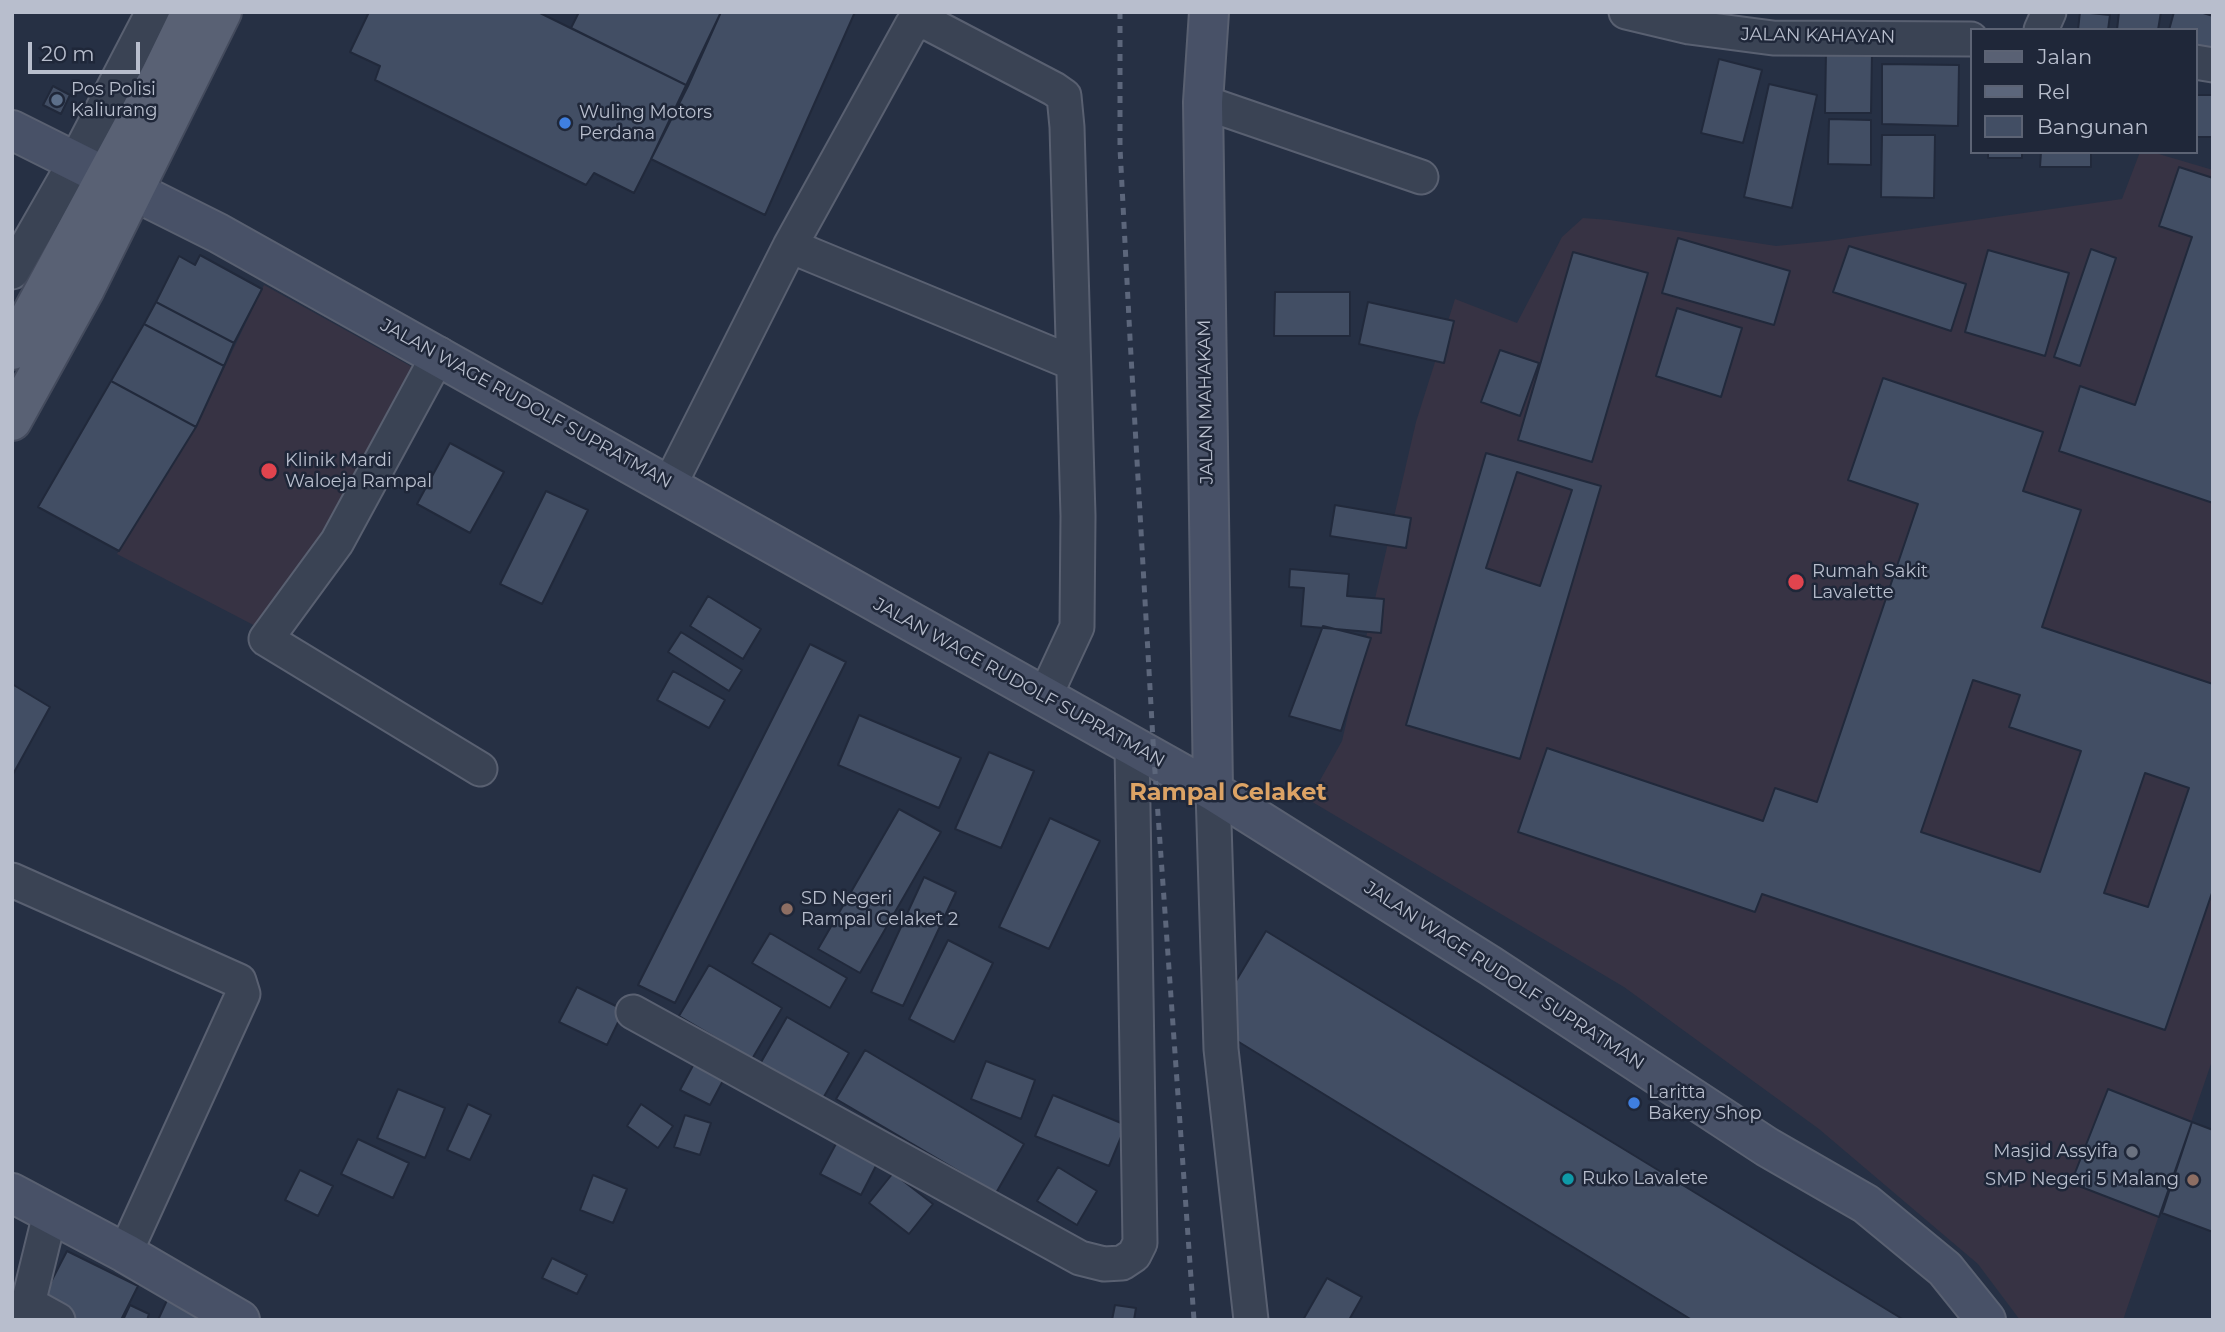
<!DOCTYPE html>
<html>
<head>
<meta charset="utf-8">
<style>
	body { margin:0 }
	#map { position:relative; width:2225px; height:1332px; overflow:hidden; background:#263044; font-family:Montserrat,sans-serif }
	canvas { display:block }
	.frame { position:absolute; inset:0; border:14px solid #b8becd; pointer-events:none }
	.legend { position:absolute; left:1970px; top:28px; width:228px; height:126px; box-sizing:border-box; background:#1f2739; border:2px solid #5c6374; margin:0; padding:9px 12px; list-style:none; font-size:21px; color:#b8becd }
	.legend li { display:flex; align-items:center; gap:14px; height:35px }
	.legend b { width:35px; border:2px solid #5c6374 }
	.scale { position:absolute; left:28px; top:42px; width:112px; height:32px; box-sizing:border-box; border:4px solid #b8becd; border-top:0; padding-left:9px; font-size:21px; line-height:24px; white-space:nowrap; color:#b8becd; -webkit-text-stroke:5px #1f2739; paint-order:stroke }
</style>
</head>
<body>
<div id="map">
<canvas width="2225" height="1332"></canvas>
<div class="frame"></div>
<ul class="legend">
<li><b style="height:9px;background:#596174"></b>Jalan</li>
<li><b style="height:9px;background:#5c667b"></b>Rel</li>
<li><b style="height:19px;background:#424e64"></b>Bangunan</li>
</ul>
<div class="scale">20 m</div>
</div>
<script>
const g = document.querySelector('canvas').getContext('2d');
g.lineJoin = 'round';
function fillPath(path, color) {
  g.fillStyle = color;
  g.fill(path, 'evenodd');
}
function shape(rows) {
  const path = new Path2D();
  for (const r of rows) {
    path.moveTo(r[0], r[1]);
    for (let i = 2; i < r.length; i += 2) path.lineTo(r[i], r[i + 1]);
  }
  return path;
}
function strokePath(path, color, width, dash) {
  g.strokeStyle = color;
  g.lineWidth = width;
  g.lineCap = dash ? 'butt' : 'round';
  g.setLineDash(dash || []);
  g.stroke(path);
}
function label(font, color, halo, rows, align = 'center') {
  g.font = font + ' Montserrat,sans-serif';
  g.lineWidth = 5;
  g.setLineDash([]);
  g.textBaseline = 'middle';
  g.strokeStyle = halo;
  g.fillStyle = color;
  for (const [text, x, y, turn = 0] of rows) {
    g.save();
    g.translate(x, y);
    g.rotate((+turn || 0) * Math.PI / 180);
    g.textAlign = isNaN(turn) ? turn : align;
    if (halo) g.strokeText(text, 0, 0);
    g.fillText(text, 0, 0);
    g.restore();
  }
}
fillPath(shape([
	[2140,152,2152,152,2213,170,2213,1058,2123,1320,2020,1320,1978,1264,1819,1129,1624,987,1309,800,1342,741,1416,422,1455,299,1517,323,1562,237,1583,218,1610,220,1776,246,1827,241,2122,199],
	[264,285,423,373,265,631,117,554,196,427]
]), '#373344');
const building = shape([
	[369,12,538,12,688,86,634,193,594,173,586,185,375,80,380,66,350,52,369,12],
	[579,12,721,12,688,86,571,28,579,12],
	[721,12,855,12,765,215,651,159,721,12],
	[2080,12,2110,15,2108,30,2078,30,2080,12],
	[2119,12,2161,12,2158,30,2117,30,2119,12],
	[2174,12,2200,12,2213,16,2213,55,2195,50,2195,30,2169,30,2174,12],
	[1826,51,1872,51,1871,113,1825,113,1826,51],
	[1719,59,1762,70,1743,143,1701,133,1719,59],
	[1882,64,1959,65,1958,126,1882,124,1882,64],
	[1769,84,1817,95,1792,208,1744,197,1769,84],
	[53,86,70,95,61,114,43,105,53,86],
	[2195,95,2213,95,2213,137,2195,137,2195,95],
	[1829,119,1871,120,1871,165,1828,164,1829,119],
	[1882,135,1935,135,1934,198,1881,197,1882,135],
	[1988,152,2022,152,2022,158,1988,158,1988,152],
	[2041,152,2091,152,2091,167,2040,167,2041,152],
	[2179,167,2213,178,2213,503,2059,451,2080,386,2135,405,2192,237,2159,226,2179,167],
	[1678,238,1790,271,1774,325,1662,293,1678,238],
	[1849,246,1966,284,1951,331,1833,292,1849,246],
	[2091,249,2116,258,2080,366,2054,357,2091,249],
	[1988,250,2069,273,2045,356,1965,332,1988,250],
	[1573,252,1648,273,1592,462,1518,440,1573,252],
	[200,255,262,289,234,343,156,302,179,256,195,265,200,255],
	[1275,292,1350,292,1350,336,1274,336,1275,292],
	[156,302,234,343,224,366,144,324,156,302],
	[1368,302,1454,321,1444,363,1359,344,1368,302],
	[1677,308,1742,328,1721,397,1656,376,1677,308],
	[144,324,224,366,196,427,111,381,144,324],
	[1500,350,1539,363,1520,416,1481,402,1500,350],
	[1883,378,2043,432,2023,491,2081,510,2042,627,2213,684,2213,890,2165,1030,1762,894,1755,912,1518,832,1547,748,1763,821,1775,788,1817,802,1918,504,1848,480,1883,378],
	[1973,680,2020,695,2009,727,2081,751,2040,872,1921,832,1973,680],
	[2145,773,2189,788,2148,907,2104,893,2145,773],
	[111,381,196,427,119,551,38,507,111,381],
	[450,443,504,472,470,533,417,504,450,443],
	[1486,453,1601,486,1520,759,1406,725,1486,453],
	[1517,472,1572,490,1540,586,1486,568,1517,472],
	[546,491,588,510,542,604,500,584,546,491],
	[1335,505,1411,518,1406,548,1330,536,1335,505],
	[1290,569,1349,574,1347,596,1384,599,1381,633,1301,626,1304,588,1289,587,1290,569],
	[708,596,761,629,743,659,690,626,708,596],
	[1323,626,1371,638,1341,731,1289,716,1323,626],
	[681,632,742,670,729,691,668,652,681,632],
	[810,644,846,662,675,1003,638,985,810,644],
	[673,671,725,700,709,728,657,700,673,671],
	[12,684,50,707,12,776,12,684],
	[859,715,961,758,939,808,838,765,859,715],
	[989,752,1034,771,1001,848,955,829,989,752],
	[899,809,941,832,860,973,818,949,899,809],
	[1050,818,1100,841,1049,949,999,927,1050,818],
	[924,877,956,892,903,1006,871,992,924,877],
	[1266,931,1904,1320,1692,1320,1234,1039,1233,986,1266,931],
	[770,933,847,978,830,1008,752,963,770,933],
	[948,940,993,963,954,1042,909,1019,948,940],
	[709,965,782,1008,752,1059,679,1016,709,965],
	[577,987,624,1010,607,1045,559,1022,577,987],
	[787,1017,849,1053,822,1100,760,1064,787,1017],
	[865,1050,1024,1144,996,1193,836,1099,865,1050],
	[697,1058,727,1073,710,1105,680,1090,697,1058],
	[986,1061,1035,1080,1021,1119,971,1099,986,1061],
	[398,1089,445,1108,425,1158,377,1138,398,1089],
	[2108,1089,2192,1122,2159,1217,2071,1183,2108,1089],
	[1053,1095,1126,1125,1109,1166,1035,1136,1053,1095],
	[468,1104,491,1115,470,1160,447,1150,468,1104],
	[641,1104,673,1126,658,1148,627,1126,641,1104],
	[685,1115,711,1123,700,1155,674,1147,685,1115],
	[2192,1122,2213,1130,2213,1232,2162,1213,2192,1122],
	[358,1139,409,1163,393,1198,341,1174,358,1139],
	[838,1140,879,1160,861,1195,820,1174,838,1140],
	[1058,1167,1097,1191,1077,1225,1037,1201,1058,1167],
	[300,1170,333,1186,318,1216,285,1200,300,1170],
	[893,1173,933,1204,909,1234,869,1203,893,1173],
	[593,1175,627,1189,613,1223,580,1210,593,1175],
	[67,1251,138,1286,121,1320,69,1320,39,1305,67,1251],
	[552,1258,587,1275,577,1294,542,1278,552,1258],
	[1327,1278,1362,1297,1349,1320,1303,1320,1327,1278],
	[168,1298,216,1320,158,1320,168,1298],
	[130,1305,149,1314,147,1320,123,1320,130,1305],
	[1115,1305,1136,1308,1134,1320,1112,1320,1115,1305]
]);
fillPath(building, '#424e64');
strokePath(building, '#21293b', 2);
const street = shape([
	[1626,12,1689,27,1773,38,1971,39],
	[2041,30,2049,12],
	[2195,62,2213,65],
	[1203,102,1421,177],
	[790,246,1073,363],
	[12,272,75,162,153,12],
	[439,354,337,542,266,639,480,769],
	[670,484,790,246,912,25,926,22,1054,89,1064,96,1067,127,1078,516,1077,627,1045,696],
	[1213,791,1221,1049,1251,1320],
	[12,880,239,981,243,994,125,1253],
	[633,1012,1080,1258,1104,1264,1122,1263,1134,1255,1140,1243,1132,746],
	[29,1304,58,1320],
	[24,1320,50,1214]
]);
const secondary = shape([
	[1209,12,1203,102,1213,791],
	[12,130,218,233,1213,791,1491,966,1767,1147,1866,1204,1945,1269,1986,1320],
	[12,1193,125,1253,240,1320]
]);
const primary = shape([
	[12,350,160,76,191,12],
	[12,421,85,289,222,12]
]);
strokePath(street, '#596071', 37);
strokePath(secondary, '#596071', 42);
strokePath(primary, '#444b5d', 42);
strokePath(street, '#3a4354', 33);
strokePath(secondary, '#485167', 38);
strokePath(primary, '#596174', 38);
strokePath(shape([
	[1120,12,1120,148,1130,338,1154,758,1194,1320]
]), '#5c667b', 5, [7, 7]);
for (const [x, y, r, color] of [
	[57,100,7,"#5c6f8a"],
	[565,123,7,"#3f7fe0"],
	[269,471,9,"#e0444e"],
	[1796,582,9,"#e0444e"],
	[787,909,7,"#8d6e63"],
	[1634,1103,7,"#3f7fe0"],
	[2132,1152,7,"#6b7280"],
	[1568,1179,7,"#0f9aa8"],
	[2193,1180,7,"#8d6e63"]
]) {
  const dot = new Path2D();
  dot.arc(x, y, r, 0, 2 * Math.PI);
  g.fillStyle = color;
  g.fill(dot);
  strokePath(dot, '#1f2739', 2.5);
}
label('18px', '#b8becd', '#1f2739', [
	["JALAN KAHAYAN",1818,36,1],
	["JALAN MAHAKAM",1206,402,-91],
	["JALAN WAGE RUDOLF SUPRATMAN",526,404,29],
	["JALAN WAGE RUDOLF SUPRATMAN",1019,683,29],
	["JALAN WAGE RUDOLF SUPRATMAN",1504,976,33]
]);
label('18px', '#b8becd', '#1f2739', [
	["Pos Polisi",71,90],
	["Kaliurang",71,111],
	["Wuling Motors",579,113],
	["Perdana",579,134],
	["Klinik Mardi",285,461],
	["Waloeja Rampal",285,482],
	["Rumah Sakit",1812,572],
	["Lavalette",1812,593],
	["SD Negeri",801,899],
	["Rampal Celaket 2",801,920],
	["Laritta",1648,1093],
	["Bakery Shop",1648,1114],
	["Masjid Assyifa",2118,1152,"right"],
	["Ruko Lavalete",1582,1179],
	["SMP Negeri 5 Malang",2179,1180,"right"]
], 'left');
label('bold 24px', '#dca365', '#1f2739', [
	["Rampal Celaket",1228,793]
]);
</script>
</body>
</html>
